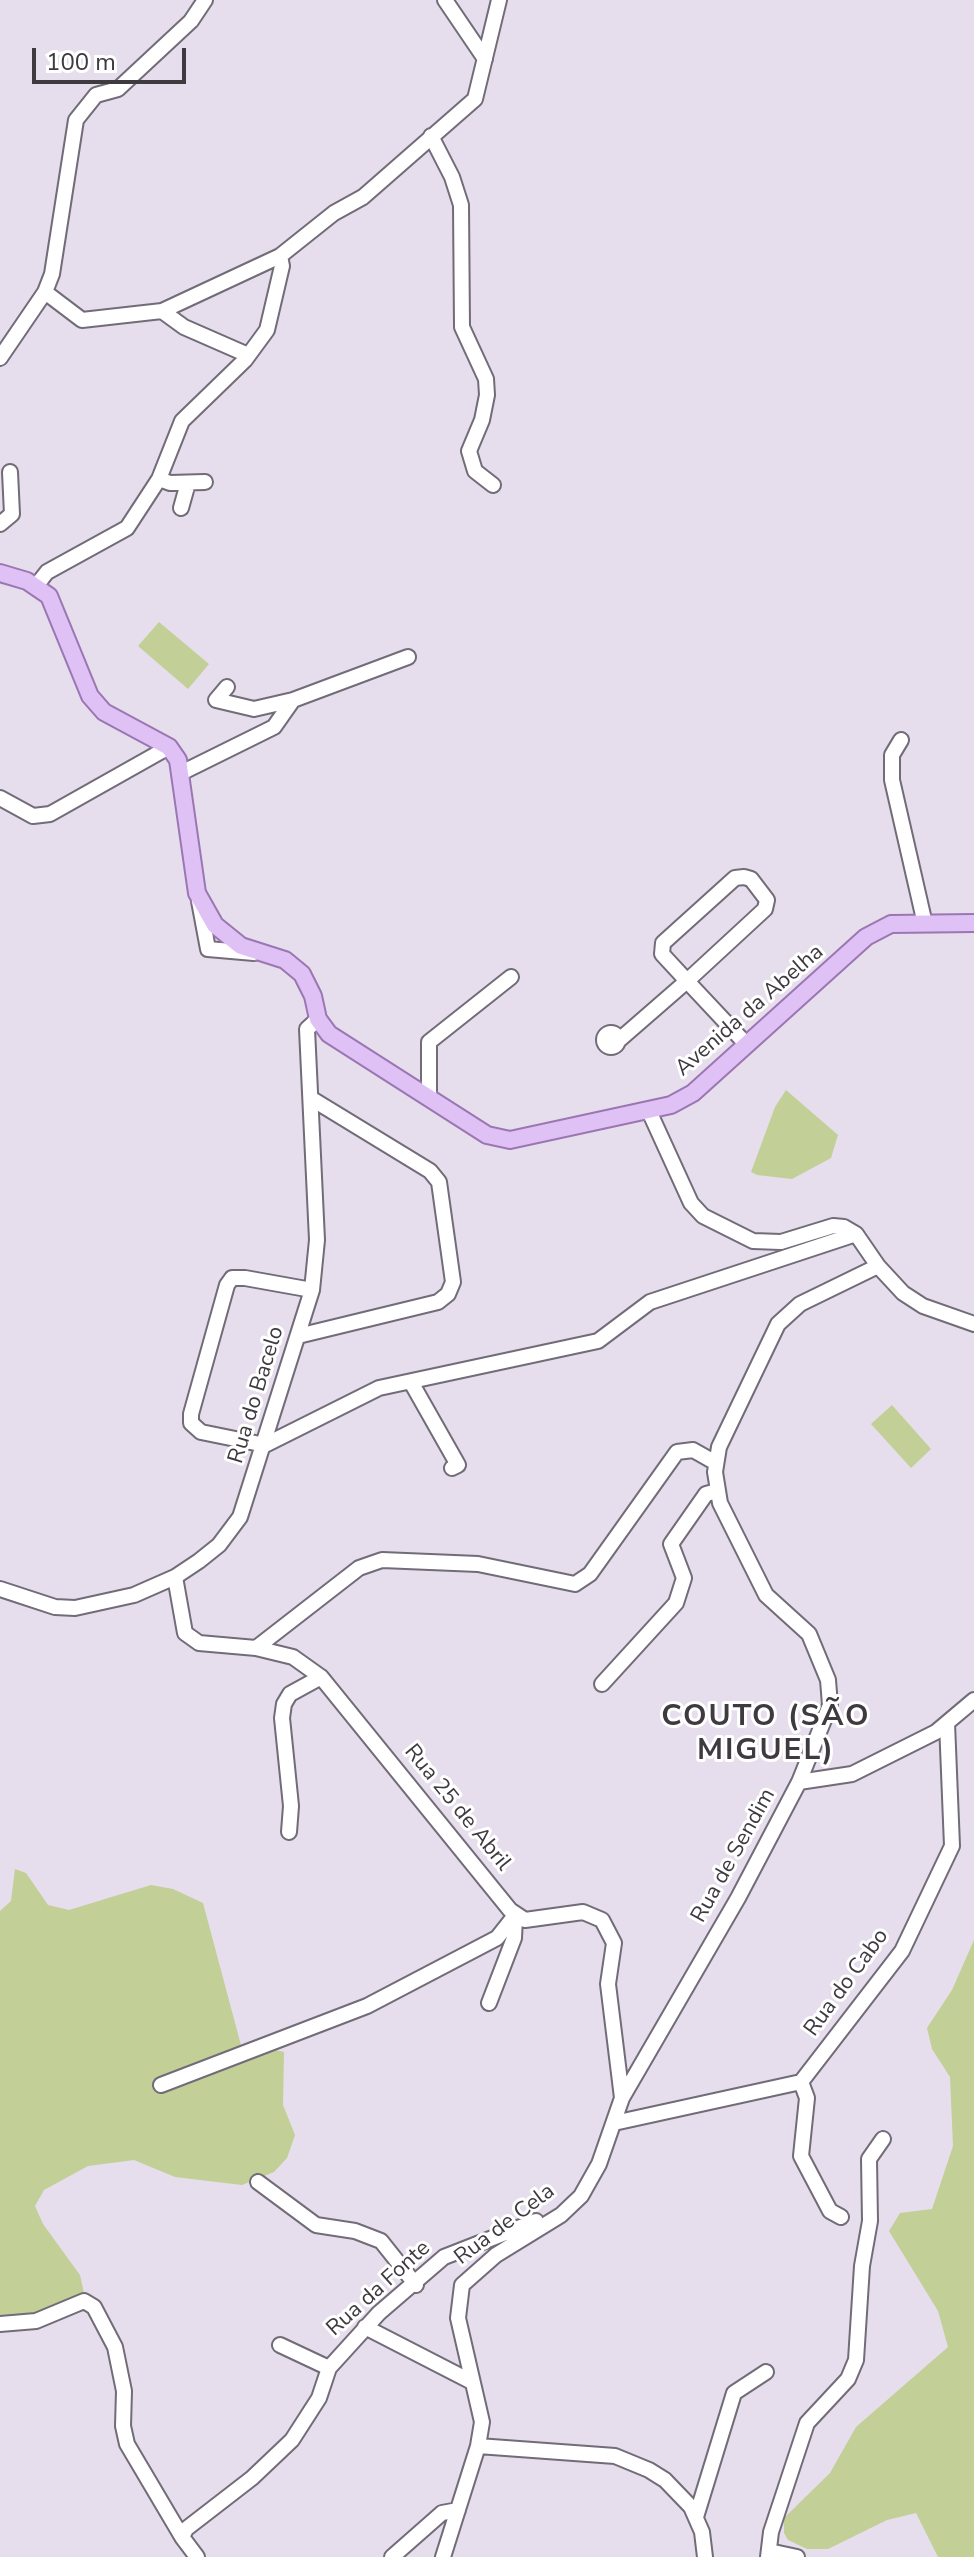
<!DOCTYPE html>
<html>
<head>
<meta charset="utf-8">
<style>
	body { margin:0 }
	#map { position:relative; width:974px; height:2557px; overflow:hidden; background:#e6deec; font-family:"Nunito Sans",sans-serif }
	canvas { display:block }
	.scale { position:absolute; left:32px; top:48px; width:154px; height:36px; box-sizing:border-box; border:4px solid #3e3a40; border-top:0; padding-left:10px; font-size:24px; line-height:28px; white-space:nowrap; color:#3e3a40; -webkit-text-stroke:6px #fff; paint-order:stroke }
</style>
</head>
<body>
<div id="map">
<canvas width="974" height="2557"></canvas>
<div class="scale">100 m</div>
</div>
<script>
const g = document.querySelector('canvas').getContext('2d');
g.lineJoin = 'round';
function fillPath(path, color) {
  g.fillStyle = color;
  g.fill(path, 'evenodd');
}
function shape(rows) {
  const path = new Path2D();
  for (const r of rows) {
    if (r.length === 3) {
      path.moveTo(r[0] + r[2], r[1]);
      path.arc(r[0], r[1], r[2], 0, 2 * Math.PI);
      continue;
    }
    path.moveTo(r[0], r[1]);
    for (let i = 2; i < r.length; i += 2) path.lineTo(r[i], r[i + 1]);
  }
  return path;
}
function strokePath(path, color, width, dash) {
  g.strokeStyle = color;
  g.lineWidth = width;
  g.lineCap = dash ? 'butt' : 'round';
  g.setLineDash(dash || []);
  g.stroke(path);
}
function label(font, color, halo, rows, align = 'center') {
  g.font = font + ' "Nunito Sans",sans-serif';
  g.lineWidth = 6;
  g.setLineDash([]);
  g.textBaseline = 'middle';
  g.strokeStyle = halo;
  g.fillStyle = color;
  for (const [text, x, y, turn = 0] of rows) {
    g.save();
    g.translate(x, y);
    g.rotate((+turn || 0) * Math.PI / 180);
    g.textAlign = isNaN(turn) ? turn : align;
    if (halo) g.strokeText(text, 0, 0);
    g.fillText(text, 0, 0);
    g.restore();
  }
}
fillPath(shape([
	[159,622,209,664,188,689,138,646],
	[786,1090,838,1135,831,1158,792,1179,757,1175,751,1172,775,1107],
	[892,1405,931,1449,911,1468,871,1424],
	[15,1869,26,1873,48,1905,69,1910,151,1885,173,1889,203,1903,242,2049,162,2091,275,2050,284,2052,283,2105,295,2135,287,2158,274,2172,242,2185,175,2177,134,2160,88,2166,44,2190,35,2206,43,2224,80,2275,85,2298,45,2314,0,2318,0,1911,11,1901],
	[974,1940,974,2557,938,2557,916,2513,887,2520,828,2549,807,2549,788,2540,784,2533,784,2518,830,2473,856,2427,948,2347,938,2311,889,2231,900,2213,932,2209,953,2146,950,2077,932,2049,927,2028,952,1990]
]), '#c2cf96');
const minor = shape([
	[445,0,485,59],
	[431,136,452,177,461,205,462,327,486,379,487,395,482,420,469,451,475,471,493,485],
	[45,292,82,320,162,311,280,256,334,213,363,197,475,99,499,0],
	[162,311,184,327,248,355],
	[0,358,45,292,52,274,76,120,96,95,118,89,191,21,205,0],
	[159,479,170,483,205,482],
	[181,508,188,483],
	[0,524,12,514,10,472],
	[36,586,47,572,127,528,159,479,182,421,245,360,267,330,282,266,280,256],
	[227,687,216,700,254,709,293,700,408,657],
	[901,740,892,755,892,780,925,924],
	[181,773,274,727,293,700],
	[0,798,33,816,50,814,169,747],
	[199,901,208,949,254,953],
	[611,1040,7],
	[618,1041,687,981,765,909,767,900,751,879,744,877,735,878,663,943,662,954,687,981,747,1045],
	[429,1098,429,1042,511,977],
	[649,1111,691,1203,703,1216,753,1241,781,1242,833,1226,844,1227,856,1234,878,1266,903,1293,923,1306,974,1324],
	[312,1290,245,1278,232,1278,227,1285,191,1414,191,1423,201,1432,265,1445,379,1388,598,1341,650,1302,856,1234],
	[298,1336,438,1302,448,1294,453,1282,439,1182,430,1171,312,1099],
	[411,1382,458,1465,452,1468],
	[175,1577,185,1633,199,1643,256,1648,293,1657,321,1677,510,1910,525,1920,583,1912,602,1920,614,1943,608,1984,622,2098],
	[0,1589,55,1607,75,1608,134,1595,175,1577,199,1561,219,1545,240,1517,312,1290,317,1240,307,1029,318,1019],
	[256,1648,359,1568,382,1560,478,1564,575,1584,590,1574,677,1452,693,1450,716,1463],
	[602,1684,676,1603,684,1578,671,1544,706,1494,717,1491],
	[799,1782,852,1774,936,1732,974,1700],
	[289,1832,291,1806,282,1718,284,1704,290,1694,321,1677],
	[489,2003,514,1938,515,1918],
	[801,2082,807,2098,801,2156,830,2211,841,2217],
	[161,2085,367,2006,497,1938,516,1914],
	[614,2123,801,2082,902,1951,952,1846,947,1723],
	[258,2182,316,2225,355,2231,381,2241,416,2285],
	[0,2324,36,2321,84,2301,94,2307,115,2347,124,2391,123,2426,127,2444,182,2537],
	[365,2327,472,2382],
	[280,2345,329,2368],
	[478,2446,615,2456,649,2470,665,2480,691,2507,702,2532,705,2557],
	[696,2517,734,2393,766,2372],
	[769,2551,797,2557],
	[197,2557,182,2537,186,2529,252,2478,292,2440,319,2398,329,2368,379,2313,444,2257,536,2221],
	[392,2557,442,2513,458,2510],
	[443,2557,478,2446,482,2422,458,2318,462,2285,496,2255,561,2215,581,2196,599,2164,622,2098,738,1898,799,1782,830,1705,828,1680,809,1634,766,1595,720,1503,715,1472,719,1447,778,1324,800,1304,878,1266],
	[768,2557,771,2532,807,2423,848,2379,856,2360,862,2266,870,2221,869,2159,883,2139]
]);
const major = shape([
	[0,573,27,581,49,596,90,696,104,712,169,747,178,760,197,893,215,925,241,946,285,960,302,974,313,996,318,1019,329,1034,487,1135,510,1140,671,1105,693,1093,866,937,891,924,974,923]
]);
strokePath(minor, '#726b78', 18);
strokePath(major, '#9a77b2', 20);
strokePath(minor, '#fff', 14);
strokePath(major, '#e0c1f6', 16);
label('22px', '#3e3a40', '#fff', [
	["Avenida da Abelha",750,1011,-41],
	["Rua do Bacelo",257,1395,-73],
	["Rua 25 de Abril",457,1808,51],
	["Rua de Sendim",734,1856,-61],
	["Rua do Cabo",847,1983,-54],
	["Rua de Cela",505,2225,-37],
	["Rua da Fonte",379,2289,-42]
]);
g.letterSpacing = '2px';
label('bold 30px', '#3e3a40', '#fff', [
	["COUTO (SÃO",766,1718],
	["MIGUEL)",766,1752]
]);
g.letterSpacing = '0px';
</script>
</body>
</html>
